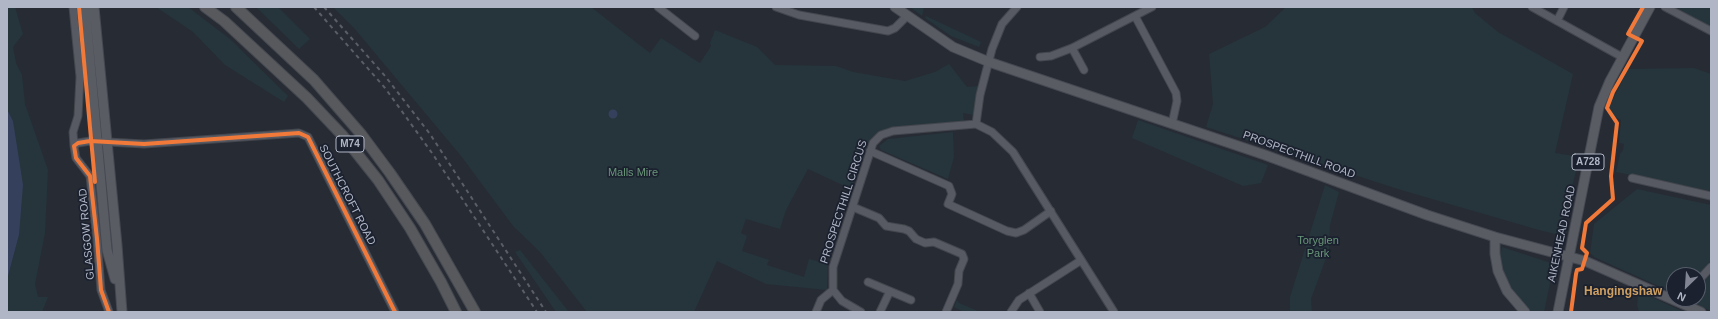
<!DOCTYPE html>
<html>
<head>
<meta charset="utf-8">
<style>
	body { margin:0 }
	#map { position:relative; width:1718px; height:319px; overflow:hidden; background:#272b34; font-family:Arial,sans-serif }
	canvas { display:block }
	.frame { position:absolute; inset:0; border:8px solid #b1b6c6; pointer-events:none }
	.north { position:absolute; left:1666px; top:267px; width:40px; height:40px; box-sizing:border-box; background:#1b212f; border:1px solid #575d6b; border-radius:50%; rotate:205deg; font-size:11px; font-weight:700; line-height:16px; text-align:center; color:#b1b6c6 }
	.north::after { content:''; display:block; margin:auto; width:14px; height:18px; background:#818593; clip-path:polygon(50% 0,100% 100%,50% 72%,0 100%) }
</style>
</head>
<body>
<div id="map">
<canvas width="1718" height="319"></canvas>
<div class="frame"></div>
<div class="north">N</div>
</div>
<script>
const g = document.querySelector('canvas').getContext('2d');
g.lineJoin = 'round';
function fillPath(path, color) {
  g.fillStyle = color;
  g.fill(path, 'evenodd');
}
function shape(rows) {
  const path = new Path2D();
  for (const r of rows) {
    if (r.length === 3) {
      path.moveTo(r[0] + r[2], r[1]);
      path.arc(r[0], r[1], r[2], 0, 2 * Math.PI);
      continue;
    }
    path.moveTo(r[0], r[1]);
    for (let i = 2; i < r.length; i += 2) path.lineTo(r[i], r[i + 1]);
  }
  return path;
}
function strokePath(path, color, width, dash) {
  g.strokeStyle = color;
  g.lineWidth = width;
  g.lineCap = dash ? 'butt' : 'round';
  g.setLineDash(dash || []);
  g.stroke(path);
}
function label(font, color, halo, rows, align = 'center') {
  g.font = font + ' Arial,sans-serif';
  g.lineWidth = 3.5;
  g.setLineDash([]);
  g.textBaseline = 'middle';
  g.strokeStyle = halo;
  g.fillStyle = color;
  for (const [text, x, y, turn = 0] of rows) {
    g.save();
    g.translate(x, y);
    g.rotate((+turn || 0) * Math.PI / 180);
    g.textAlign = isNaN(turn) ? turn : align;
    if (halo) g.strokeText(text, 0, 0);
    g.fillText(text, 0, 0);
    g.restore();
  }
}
fillPath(shape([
	[7,7,15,7,23,34,13,47,16,63,22,75,25,104,48,170,45,233,35,284,38,297,48,297,42,312,7,312,7,280,19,235,13,121,7,109],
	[156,7,188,7,230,39,288,96,284,102,225,65,193,32],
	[256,7,278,7,310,39,299,49],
	[333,7,591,7,650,53,661,38,700,63,711,46,710,43,715,30,757,47,775,65,836,66,853,72,905,81,935,72,949,64,967,87,979,86,974,115,963,113,964,122,889,128,878,132,871,139,865,151,851,189,808,169,786,210,780,229,746,219,741,233,747,236,742,251,769,260,767,265,804,277,809,259,828,264,827,290,766,284,717,261,694,312,587,312,540,252,513,226,461,156,354,28],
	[910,7,924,7,922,16],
	[1286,7,1472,7,1475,13,1498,32,1573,74,1555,153,1580,157,1561,226,1558,232,1555,234,1539,230,1401,190,1206,127,1213,104,1209,54,1265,27],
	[1675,7,1711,7,1711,27],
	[926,16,981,42,979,47,951,36,925,18],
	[1694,68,1711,74,1711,191,1616,172,1620,154,1623,150,1624,144,1619,143,1621,120,1613,116,1609,107,1628,69],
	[1138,120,1268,165,1261,183,1243,186,1132,138],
	[953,132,954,157,948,179,881,150,879,146,888,139],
	[1325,185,1339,192,1330,225,1329,250,1311,299,1312,312,1290,312,1290,297],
	[1637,189,1711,205,1711,311,1686,299,1698,299,1698,275,1674,275,1674,293,1594,257,1590,253,1594,224],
	[1502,247,1554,264,1544,312,1532,312,1519,301,1511,290,1501,266,1499,252,1501,252],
	[520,250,569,312,556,312,515,252],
	[1647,295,1684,312,1639,312,1637,305,1638,296],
	[957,300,959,303,980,312,964,312,954,307]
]), '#25353b');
fillPath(shape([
	[7,109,13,121,23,185,19,235,7,280],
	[613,114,4.5]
]), '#35405c');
const minor = shape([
	[73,7,80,77,78,116,73,132,74,146],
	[658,7,695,36],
	[776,7,799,15,888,31,895,28,907,16],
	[1532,7,1622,57],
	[1665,7,1711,31],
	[1135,16,1176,93,1177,101,1172,124],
	[1557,21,1564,7],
	[1072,48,1084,70],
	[1040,57,1051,56,1072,48,1152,7],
	[976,124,980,95,992,49,1002,24,1017,7],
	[870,151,949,186,952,194,948,204,1007,231,1016,233,1024,230,1051,211],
	[1632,178,1711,196],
	[853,207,879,218,886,226,904,229,909,231,916,239,925,243,934,242,962,254,964,259,959,271,958,284,946,312],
	[1698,281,1711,267],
	[868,282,911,300],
	[1029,293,1040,312],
	[109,312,101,290,97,239,90,176,76,158,74,146,78,143,90,141,144,144,299,133,308,137,395,312],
	[816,312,821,300,833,290],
	[861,312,842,301,833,290,833,267,873,143,881,135,893,131,976,124,992,132,1013,152,1114,312],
	[880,312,890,291],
	[1011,312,1019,300,1080,261]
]);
const major = shape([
	[85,7,107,250,115,279],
	[94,7,117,245,122,312],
	[895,7,953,47,989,62,1265,155,1427,215,1495,237,1585,261,1701,312],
	[1495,237,1495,254,1498,271,1507,291,1525,312],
	[1558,312,1599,107,1610,81,1650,7]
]);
const highway = shape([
	[205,7,224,21,307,98,343,136,378,180,410,228,441,282,456,312],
	[236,7,314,80,361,134,390,173,425,224,475,312]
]);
strokePath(minor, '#43464d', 9);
strokePath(major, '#454851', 11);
strokePath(highway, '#44474f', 12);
strokePath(minor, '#575a63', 7);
strokePath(major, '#5a5c64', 9);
strokePath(highway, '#57595d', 10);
strokePath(shape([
	[314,7,385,88,432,153,537,312],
	[324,7,385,76,430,134,546,312]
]), '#5b5e66', 2, [4, 4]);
strokePath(shape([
	[79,7,95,182],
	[109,312,101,290,97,239,90,176,76,158,74,146,78,143,90,141,144,144,299,133,308,137,395,312],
	[1571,312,1576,274,1577,270,1582,269,1587,253,1582,248,1586,223,1613,199,1611,176,1617,123,1607,108,1613,92,1642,41,1628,34,1643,7]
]), '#f17a3a', 4);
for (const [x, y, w] of [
	[350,144,28],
	[1588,162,32]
]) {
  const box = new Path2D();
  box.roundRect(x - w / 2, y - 8, w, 16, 3);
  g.fillStyle = '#1b212f';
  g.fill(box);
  strokePath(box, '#b1b6c6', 1);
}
label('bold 10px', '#b1b6c6', null, [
	["M74",350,144],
	["A728",1588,162]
]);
label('11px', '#b1b6c6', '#1b212f', [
	["PROSPECTHILL ROAD",1299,155,20],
	["SOUTHCROFT ROAD",347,195,63],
	["PROSPECTHILL CIRCUS",844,202,-72],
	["GLASGOW ROAD",87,234,-95],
	["AIKENHEAD ROAD",1562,234,-78]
]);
label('11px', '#699679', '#1b212f', [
	["Malls Mire",633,173],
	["Toryglen",1318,241],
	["Park",1318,254]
]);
label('bold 12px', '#d0a062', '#1b212f', [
	["Hangingshaw",1623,292]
]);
</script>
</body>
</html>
